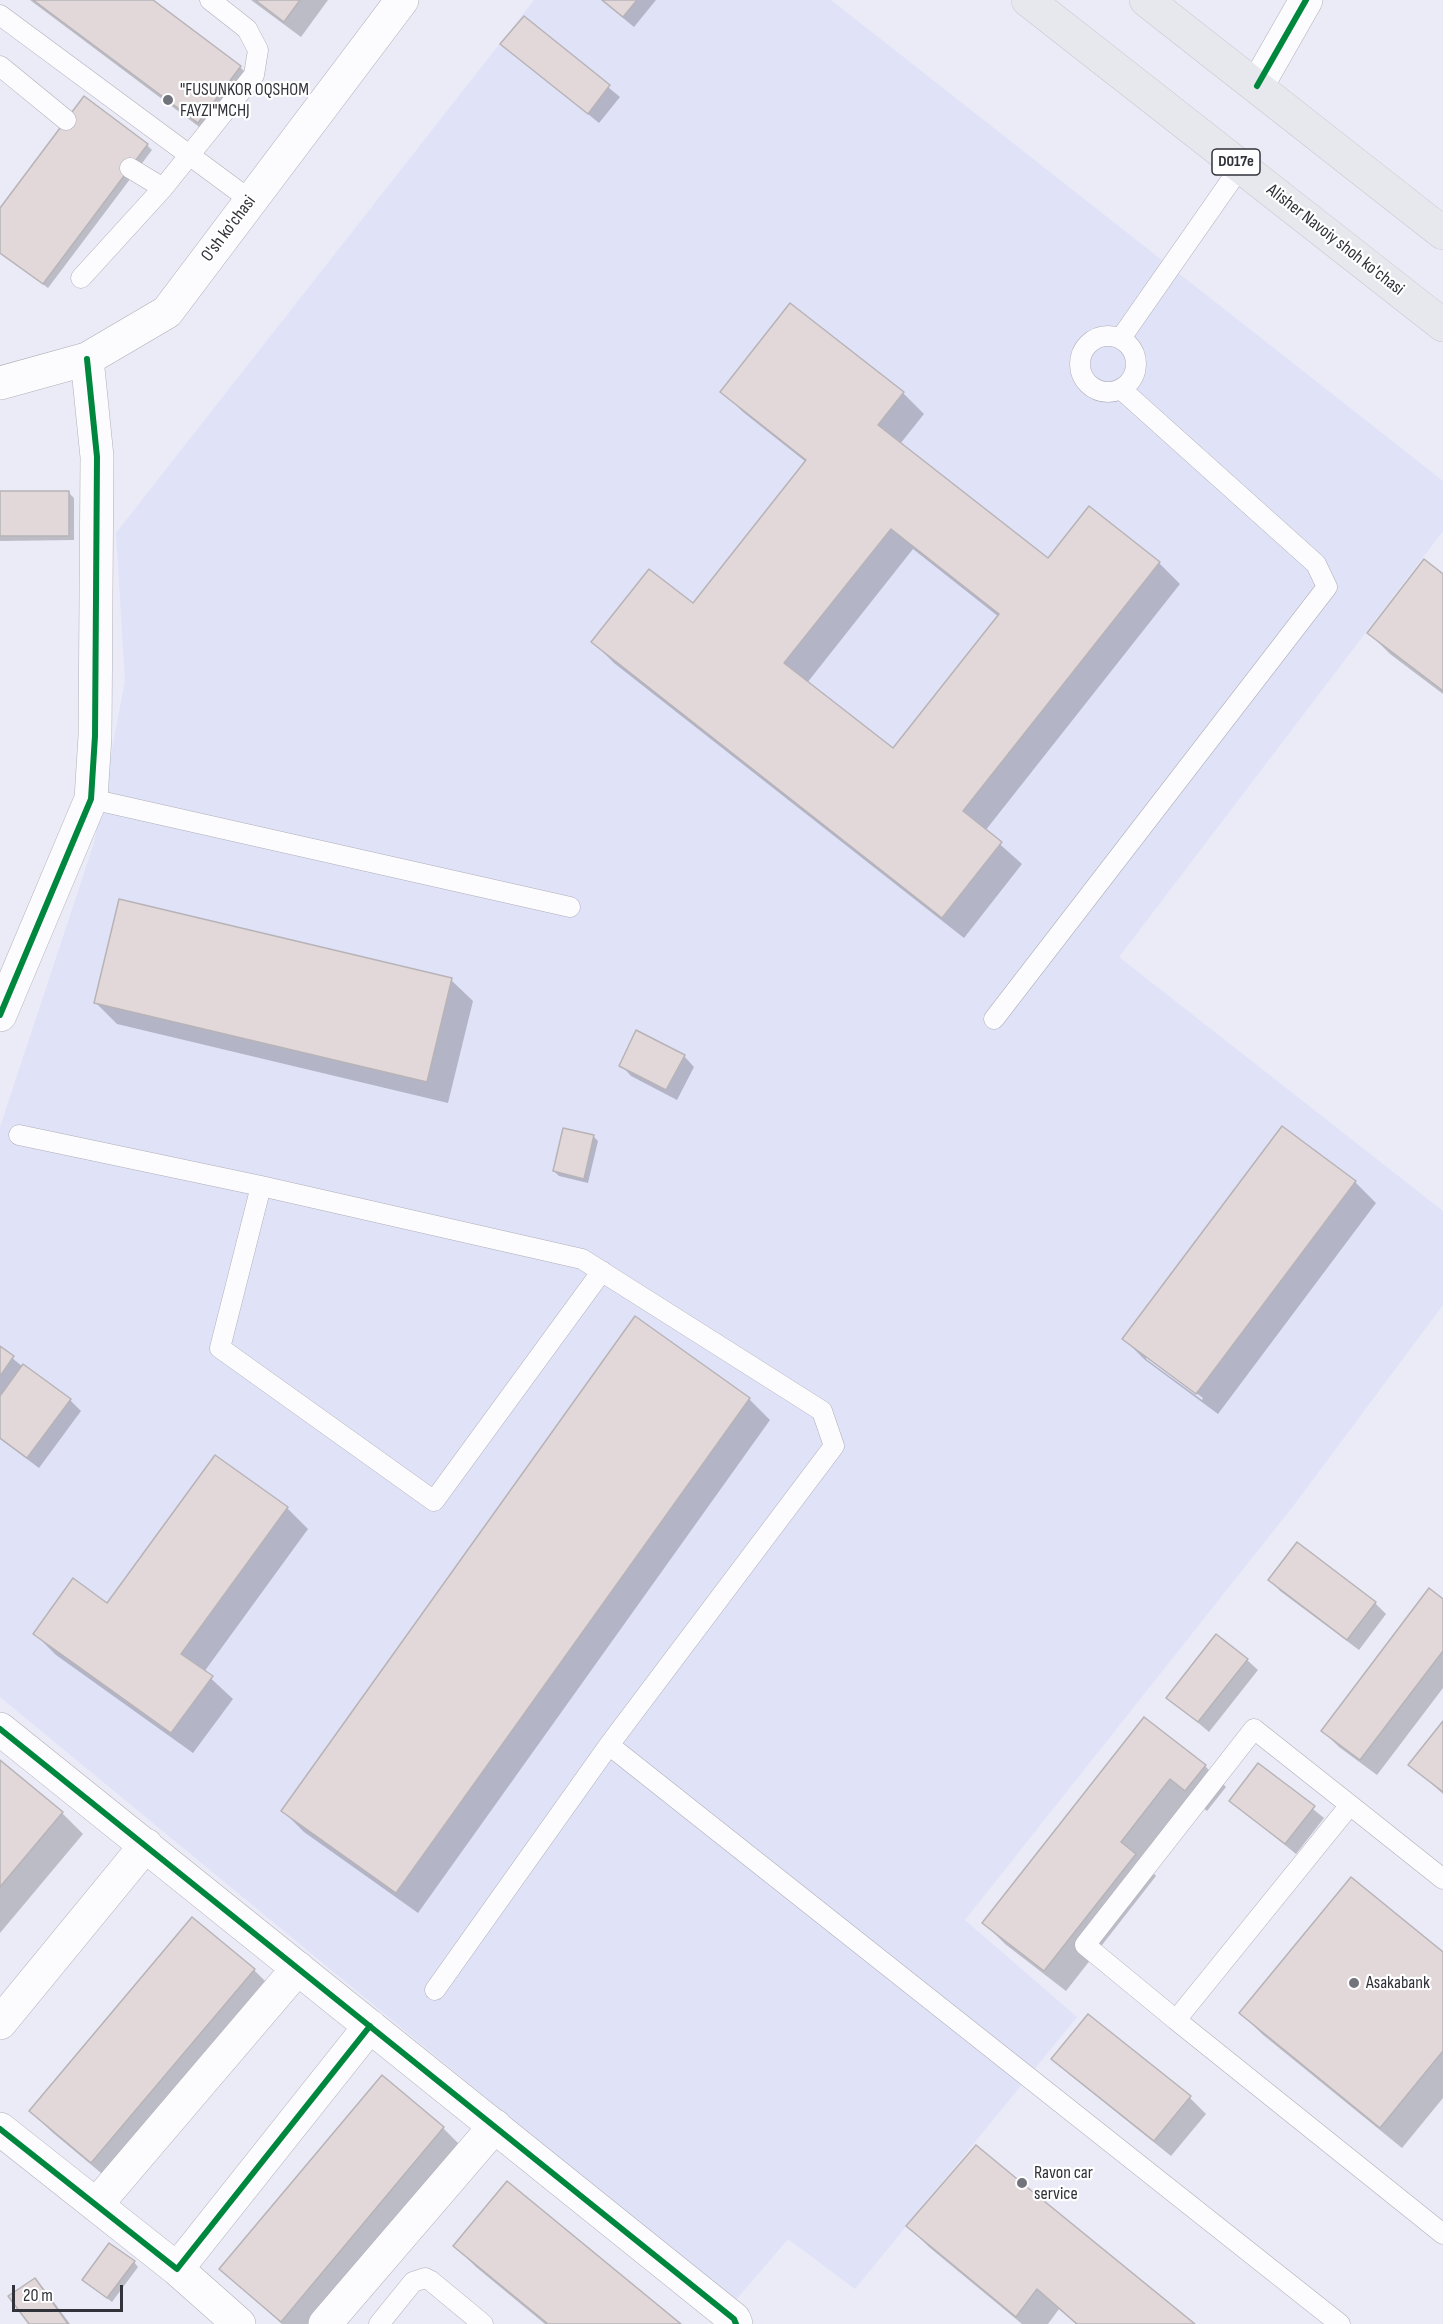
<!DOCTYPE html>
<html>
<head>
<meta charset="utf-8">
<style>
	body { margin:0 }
	#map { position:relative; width:1443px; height:2324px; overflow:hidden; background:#eaebf7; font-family:"Sofia Sans Condensed",sans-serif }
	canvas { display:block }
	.scale { position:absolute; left:12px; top:2285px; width:111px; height:27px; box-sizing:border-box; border:3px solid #31323a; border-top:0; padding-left:8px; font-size:18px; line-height:21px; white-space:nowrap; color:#31323a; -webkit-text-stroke:4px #fff; paint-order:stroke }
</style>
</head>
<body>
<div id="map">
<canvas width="1443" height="2324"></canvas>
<div class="scale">20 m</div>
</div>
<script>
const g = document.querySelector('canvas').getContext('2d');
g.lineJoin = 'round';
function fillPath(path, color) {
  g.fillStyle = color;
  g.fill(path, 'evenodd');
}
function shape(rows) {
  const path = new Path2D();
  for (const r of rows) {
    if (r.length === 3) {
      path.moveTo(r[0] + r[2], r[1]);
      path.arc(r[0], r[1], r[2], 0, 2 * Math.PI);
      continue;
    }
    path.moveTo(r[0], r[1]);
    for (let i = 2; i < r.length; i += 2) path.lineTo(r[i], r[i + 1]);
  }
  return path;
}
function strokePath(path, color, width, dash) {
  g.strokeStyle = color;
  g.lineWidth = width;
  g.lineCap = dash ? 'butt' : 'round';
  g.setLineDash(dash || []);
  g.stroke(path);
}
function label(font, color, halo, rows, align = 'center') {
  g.font = font + ' "Sofia Sans Condensed",sans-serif';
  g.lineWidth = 4.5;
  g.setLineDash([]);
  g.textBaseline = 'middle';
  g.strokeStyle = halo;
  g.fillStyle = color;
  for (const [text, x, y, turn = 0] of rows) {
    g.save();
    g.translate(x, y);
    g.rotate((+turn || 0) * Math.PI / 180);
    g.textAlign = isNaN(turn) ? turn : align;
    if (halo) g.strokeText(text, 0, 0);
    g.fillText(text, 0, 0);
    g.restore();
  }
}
fillPath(shape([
	[534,0,831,0,1443,481,1443,531,1119,957,1443,1211,1443,1305,1294,1505,965,1920,1077,2017,855,2289,788,2239,734,2302,0,1697,0,1127,94,843,125,681,116,533]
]), '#e0e2f8');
fillPath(shape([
	[30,0,150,0,240,67,256,83,214,138],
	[251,0,328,0,301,37],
	[601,0,656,0,634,27],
	[524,18,620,97,599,123,502,44],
	[147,145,152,150,48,288,0,252,0,210],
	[790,305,903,393,924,414,900,444,1048,560,1159,563,1180,584,985,831,1022,864,964,938,614,663,593,642,693,605,806,462,743,412,722,391],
	[913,549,999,617,893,750,807,683],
	[0,493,69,493,74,498,74,540,0,541],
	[1443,575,1443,694,1390,654,1369,633],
	[451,980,473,1001,448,1103,117,1024,96,1003],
	[684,1056,694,1067,677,1100,631,1076,621,1065],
	[593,1136,598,1141,588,1183,559,1176,554,1171],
	[1355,1182,1376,1203,1218,1414,1145,1360,1124,1339],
	[1146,1355,1203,1398,1202,1400,1146,1359],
	[0,1348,23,1367,70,1400,81,1411,39,1468,0,1439],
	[749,1399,770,1420,418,1913,304,1832,283,1811],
	[215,1457,287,1508,308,1529,204,1672,233,1699,193,1753,56,1655,35,1634,107,1605],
	[1297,1544,1375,1603,1386,1614,1359,1650,1280,1591,1270,1580],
	[1443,1600,1443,1688,1377,1775,1339,1747,1323,1731],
	[1247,1660,1258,1670,1209,1732,1168,1697],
	[1144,1719,1205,1766,1226,1787,1207,1811,1192,1799,1143,1862,1156,1876,1066,1991,1005,1944,984,1923],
	[1443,1723,1443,1794,1410,1764],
	[0,1762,62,1813,83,1834,0,1933],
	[1259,1765,1324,1818,1296,1854,1231,1801],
	[1443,1954,1443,2098,1402,2148,1262,2034,1241,2013],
	[254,1970,275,1991,113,2183,52,2132,31,2111],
	[1053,2059,1190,2098,1206,2114,1171,2156,1070,2075],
	[382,2077,443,2128,464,2149,318,2324,282,2324,221,2269],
	[908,2226,1193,2324,1076,2324,1059,2309,1048,2324,1022,2324,929,2247],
	[455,2246,679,2324,545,2324,476,2267],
	[134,2262,138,2267,112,2302,88,2284],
	[35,2280,45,2290,70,2324,30,2324]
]), '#0003');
const building = shape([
	[33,0,153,0,241,66,198,123,33,0],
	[255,0,300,0,284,22,255,0],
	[602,0,637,0,623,17,602,0],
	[524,16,610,85,588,114,500,44,524,16],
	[84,96,148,144,43,284,0,253,0,208,84,96],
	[790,303,904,392,878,425,1048,558,1089,506,1160,562,963,811,1002,842,942,918,591,642,649,569,693,603,806,460,720,392,790,303],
	[891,529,999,614,893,748,784,663,891,529],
	[0,491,69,491,69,536,0,536,0,491],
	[1424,559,1443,574,1443,691,1367,633,1424,559],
	[119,899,452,978,427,1082,94,1003,119,899],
	[636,1030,685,1055,666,1090,619,1066,636,1030],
	[1282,1126,1356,1181,1196,1394,1122,1339,1282,1126],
	[563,1128,594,1135,584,1179,553,1171,563,1128],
	[635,1316,750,1398,396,1893,281,1811,635,1316],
	[0,1346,14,1356,0,1376,0,1346],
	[23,1364,71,1399,27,1458,0,1438,0,1396,23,1364],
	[215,1455,288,1507,181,1654,213,1676,171,1733,33,1634,73,1578,107,1603,215,1455],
	[1297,1542,1376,1602,1347,1640,1268,1580,1297,1542],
	[1429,1588,1443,1599,1443,1651,1360,1760,1321,1731,1429,1588],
	[1216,1634,1248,1659,1198,1722,1166,1698,1216,1634],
	[1144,1717,1206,1765,1185,1791,1170,1779,1121,1842,1136,1854,1044,1971,982,1923,1144,1717],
	[1443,1721,1443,1792,1408,1765,1443,1721],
	[0,1760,63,1812,0,1887,0,1760],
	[1258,1763,1315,1806,1285,1844,1229,1801,1258,1763],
	[1351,1877,1443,1952,1443,2051,1380,2128,1239,2013,1351,1877],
	[192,1917,255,1969,91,2163,29,2111,192,1917],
	[1088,2014,1191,2096,1154,2141,1051,2059,1088,2014],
	[382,2075,444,2127,281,2322,219,2269,382,2075],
	[976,2145,1022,2183,1195,2324,1077,2324,1037,2289,1016,2317,906,2226,976,2145],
	[507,2181,681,2324,548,2324,453,2246,507,2181],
	[109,2243,135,2261,107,2298,82,2280,109,2243],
	[35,2278,68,2324,29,2324,8,2296,35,2278]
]);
fillPath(building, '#e2d8d9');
strokePath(building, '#b7b3b7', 1.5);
const lane = shape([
	[0,15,250,200],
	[0,66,66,120],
	[130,168,163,188],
	[81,278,163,188,254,75,258,50,247,29,210,0],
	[1108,364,28],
	[1121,338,1241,166],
	[91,799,570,907],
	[994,1019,1327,587,1316,564,1121,389],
	[19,1135,261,1186,582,1259,822,1411,834,1446,609,1745,435,1990],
	[261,1186,220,1348,434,1501,602,1271],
	[609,1745,1340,2324],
	[1443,1879,1350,1805,1176,2020,1443,2234],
	[1176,2020,1085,1945,1254,1729,1350,1805],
	[379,2324,413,2282,425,2278,431,2281,483,2324]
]);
const street = shape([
	[1257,86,1306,0],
	[0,1015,91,799,95,736,97,457,87,359],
	[0,1729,734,2319,736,2324],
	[0,2023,146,1845],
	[0,2129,177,2269,370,2026],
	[96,2205,298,1968],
	[177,2269,239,2324],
	[325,2324,495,2126]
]);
const secondary = shape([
	[0,383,87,359,167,312,402,0]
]);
const primary = shape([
	[1028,0,1443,325],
	[1146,0,1443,233]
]);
strokePath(lane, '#aeaeb8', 21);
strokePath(street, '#aeaeb8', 34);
strokePath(secondary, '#aeaeb8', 34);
strokePath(primary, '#c7c7cd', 34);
strokePath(lane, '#fcfcfe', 20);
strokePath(street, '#fcfcfe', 33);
strokePath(secondary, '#fcfcfe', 33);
strokePath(primary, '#e7e7ee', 33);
strokePath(shape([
	[1257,86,1306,0],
	[0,1015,91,799,95,736,97,457,87,359],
	[0,1729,734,2319,736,2324],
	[0,2129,177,2269,370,2026]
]), '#00873e', 6);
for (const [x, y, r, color] of [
	[168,100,6,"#72737c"],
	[1354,1983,6,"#72737c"],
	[1022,2183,6,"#72737c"]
]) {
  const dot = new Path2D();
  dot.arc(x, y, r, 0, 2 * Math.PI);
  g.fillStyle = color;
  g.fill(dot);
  strokePath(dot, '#fff', 2);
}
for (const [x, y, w] of [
	[1236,162,48]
]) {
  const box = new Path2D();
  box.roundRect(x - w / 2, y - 13, w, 26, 4.5);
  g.fillStyle = '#fff';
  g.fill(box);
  strokePath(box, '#31323a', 1.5);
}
label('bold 16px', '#31323a', null, [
	["D017e",1236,162]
]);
label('18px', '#31323a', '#fff', [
	["\"FUSUNKOR OQSHOM",180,90],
	["FAYZI\"MCHJ",180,111],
	["Asakabank",1366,1983],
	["Ravon car",1034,2173],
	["service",1034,2194]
], 'left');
label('18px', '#31323a', '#fff', [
	["O'sh ko'chasi",229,229,-53],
	["Alisher Navoiy shoh ko'chasi",1335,240,38]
]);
</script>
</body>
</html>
